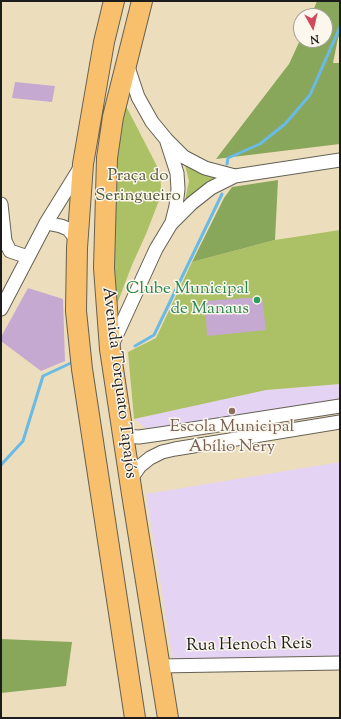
<!DOCTYPE html>
<html>
<head>
<meta charset="utf-8">
<style>
	body { margin:0 }
	#map { position:relative; width:341px; height:719px; overflow:hidden; background:#ecdebc; font-family:"Sorts Mill Goudy",serif }
	canvas { display:block }
	.frame { position:absolute; inset:0; border:2px solid #1c1c1c; pointer-events:none }
	.north { position:absolute; left:293px; top:8px; width:40px; height:40px; box-sizing:border-box; background:#fbf7ec; border:1px solid #a29f99; border-radius:50%; rotate:172deg; font-size:11px; font-weight:700; line-height:16px; text-align:center; color:#1c1c1c }
	.north::after { content:''; display:block; margin:auto; width:14px; height:18px; background:#d1495b; clip-path:polygon(50% 0,100% 100%,50% 72%,0 100%) }
</style>
</head>
<body>
<div id="map">
<canvas width="341" height="719"></canvas>
<div class="frame"></div>
<div class="north">N</div>
</div>
<script>
const g = document.querySelector('canvas').getContext('2d');
g.lineJoin = 'round';
function fillPath(path, color) {
  g.fillStyle = color;
  g.fill(path, 'evenodd');
}
function shape(rows) {
  const path = new Path2D();
  for (const r of rows) {
    path.moveTo(r[0], r[1]);
    for (let i = 2; i < r.length; i += 2) path.lineTo(r[i], r[i + 1]);
  }
  return path;
}
function strokePath(path, color, width, dash) {
  g.strokeStyle = color;
  g.lineWidth = width;
  g.lineCap = dash ? 'butt' : 'round';
  g.setLineDash(dash || []);
  g.stroke(path);
}
function label(font, color, halo, rows, align = 'center') {
  g.font = font + ' "Sorts Mill Goudy",serif';
  g.lineWidth = 3;
  g.setLineDash([]);
  g.textBaseline = 'middle';
  g.strokeStyle = halo;
  g.fillStyle = color;
  for (const [text, x, y, turn = 0] of rows) {
    g.save();
    g.translate(x, y);
    g.rotate((+turn || 0) * Math.PI / 180);
    g.textAlign = isNaN(turn) ? turn : align;
    if (halo) g.strokeText(text, 0, 0);
    g.fillText(text, 0, 0);
    g.restore();
  }
}
fillPath(shape([
	[340,384,340,403,156,436,134,419,230,397,266,390],
	[340,462,340,659,173,661,146,494]
]), '#e4d3f2');
fillPath(shape([
	[125,104,159,170,161,185,160,198,146,234,132,265,114,312,112,262,115,188,118,148],
	[185,165,220,177,202,187,185,200,189,181],
	[340,230,340,384,266,390,134,419,128,352,156,338,192,262,275,240]
]), '#acc166');
fillPath(shape([
	[317,1,340,1,340,34,338,38,333,63,340,63,340,144,216,159,289,64,301,38,301,40,325,40,325,16,311,16],
	[278,180,275,240,192,262,224,198,232,187],
	[1,639,72,642,66,686,1,693]
]), '#89a75b');
strokePath(shape([
	[227,164,228,158,260,144,285,124,310,95,340,27],
	[135,346,154,335,222,194],
	[1,465,23,441,43,376,71,363]
]), '#69bae5', 3);
fillPath(shape([
	[15,82,55,86,52,102,12,98],
	[28,288,63,299,65,361,41,371,1,341,1,337],
	[262,297,266,330,207,336,205,301]
]), '#c6a9d0');
const minor = shape([
	[127,64,138,97,152,122,166,139,184,157,205,168,235,176],
	[167,142,177,173,178,189,176,206,172,222],
	[1,204,5,241,10,251,28,257],
	[46,223,61,226,68,229,78,241],
	[1,309,46,223,80,168],
	[112,345,156,249,171,224,192,203,211,188,235,176,340,160],
	[123,436,139,437,160,434,340,406],
	[130,480,140,466,150,458,162,452,175,449,340,422],
	[159,666,340,663]
]);
const highway = shape([
	[114,1,104,42,83,164,77,248,76,311,82,369,135,718],
	[142,1,113,117,107,158,104,268,110,349,132,494,168,718]
]);
strokePath(minor, '#656054', 15);
strokePath(highway, '#656054', 22);
strokePath(minor, '#fff', 13);
strokePath(highway, '#f8bf6c', 20);
for (const [x, y, r, color] of [
	[257,300,4,"#2e9e5b"],
	[232,411,4,"#8d6e63"]
]) {
  const dot = new Path2D();
  dot.arc(x, y, r, 0, 2 * Math.PI);
  g.fillStyle = color;
  g.fill(dot);
  strokePath(dot, '#fbf7ec', 1.5);
}
label('17px', '#4e5636', '#fbf7ec', [
	["Praça do",138,177],
	["Seringueiro",138,197]
]);
label('17px', '#27864d', '#fbf7ec', [
	["Clube Municipal",249,290],
	["de Manaus",249,310]
], 'right');
label('17px', '#1c1c1c', '#fbf7ec', [
	["Avenida Torquato Tapajós",118,383,83],
	["Rua Henoch Reis",249,646,-1]
]);
label('17px', '#785e54', '#fbf7ec', [
	["Escola Municipal",232,428],
	["Abílio Nery",232,448]
]);
</script>
</body>
</html>
